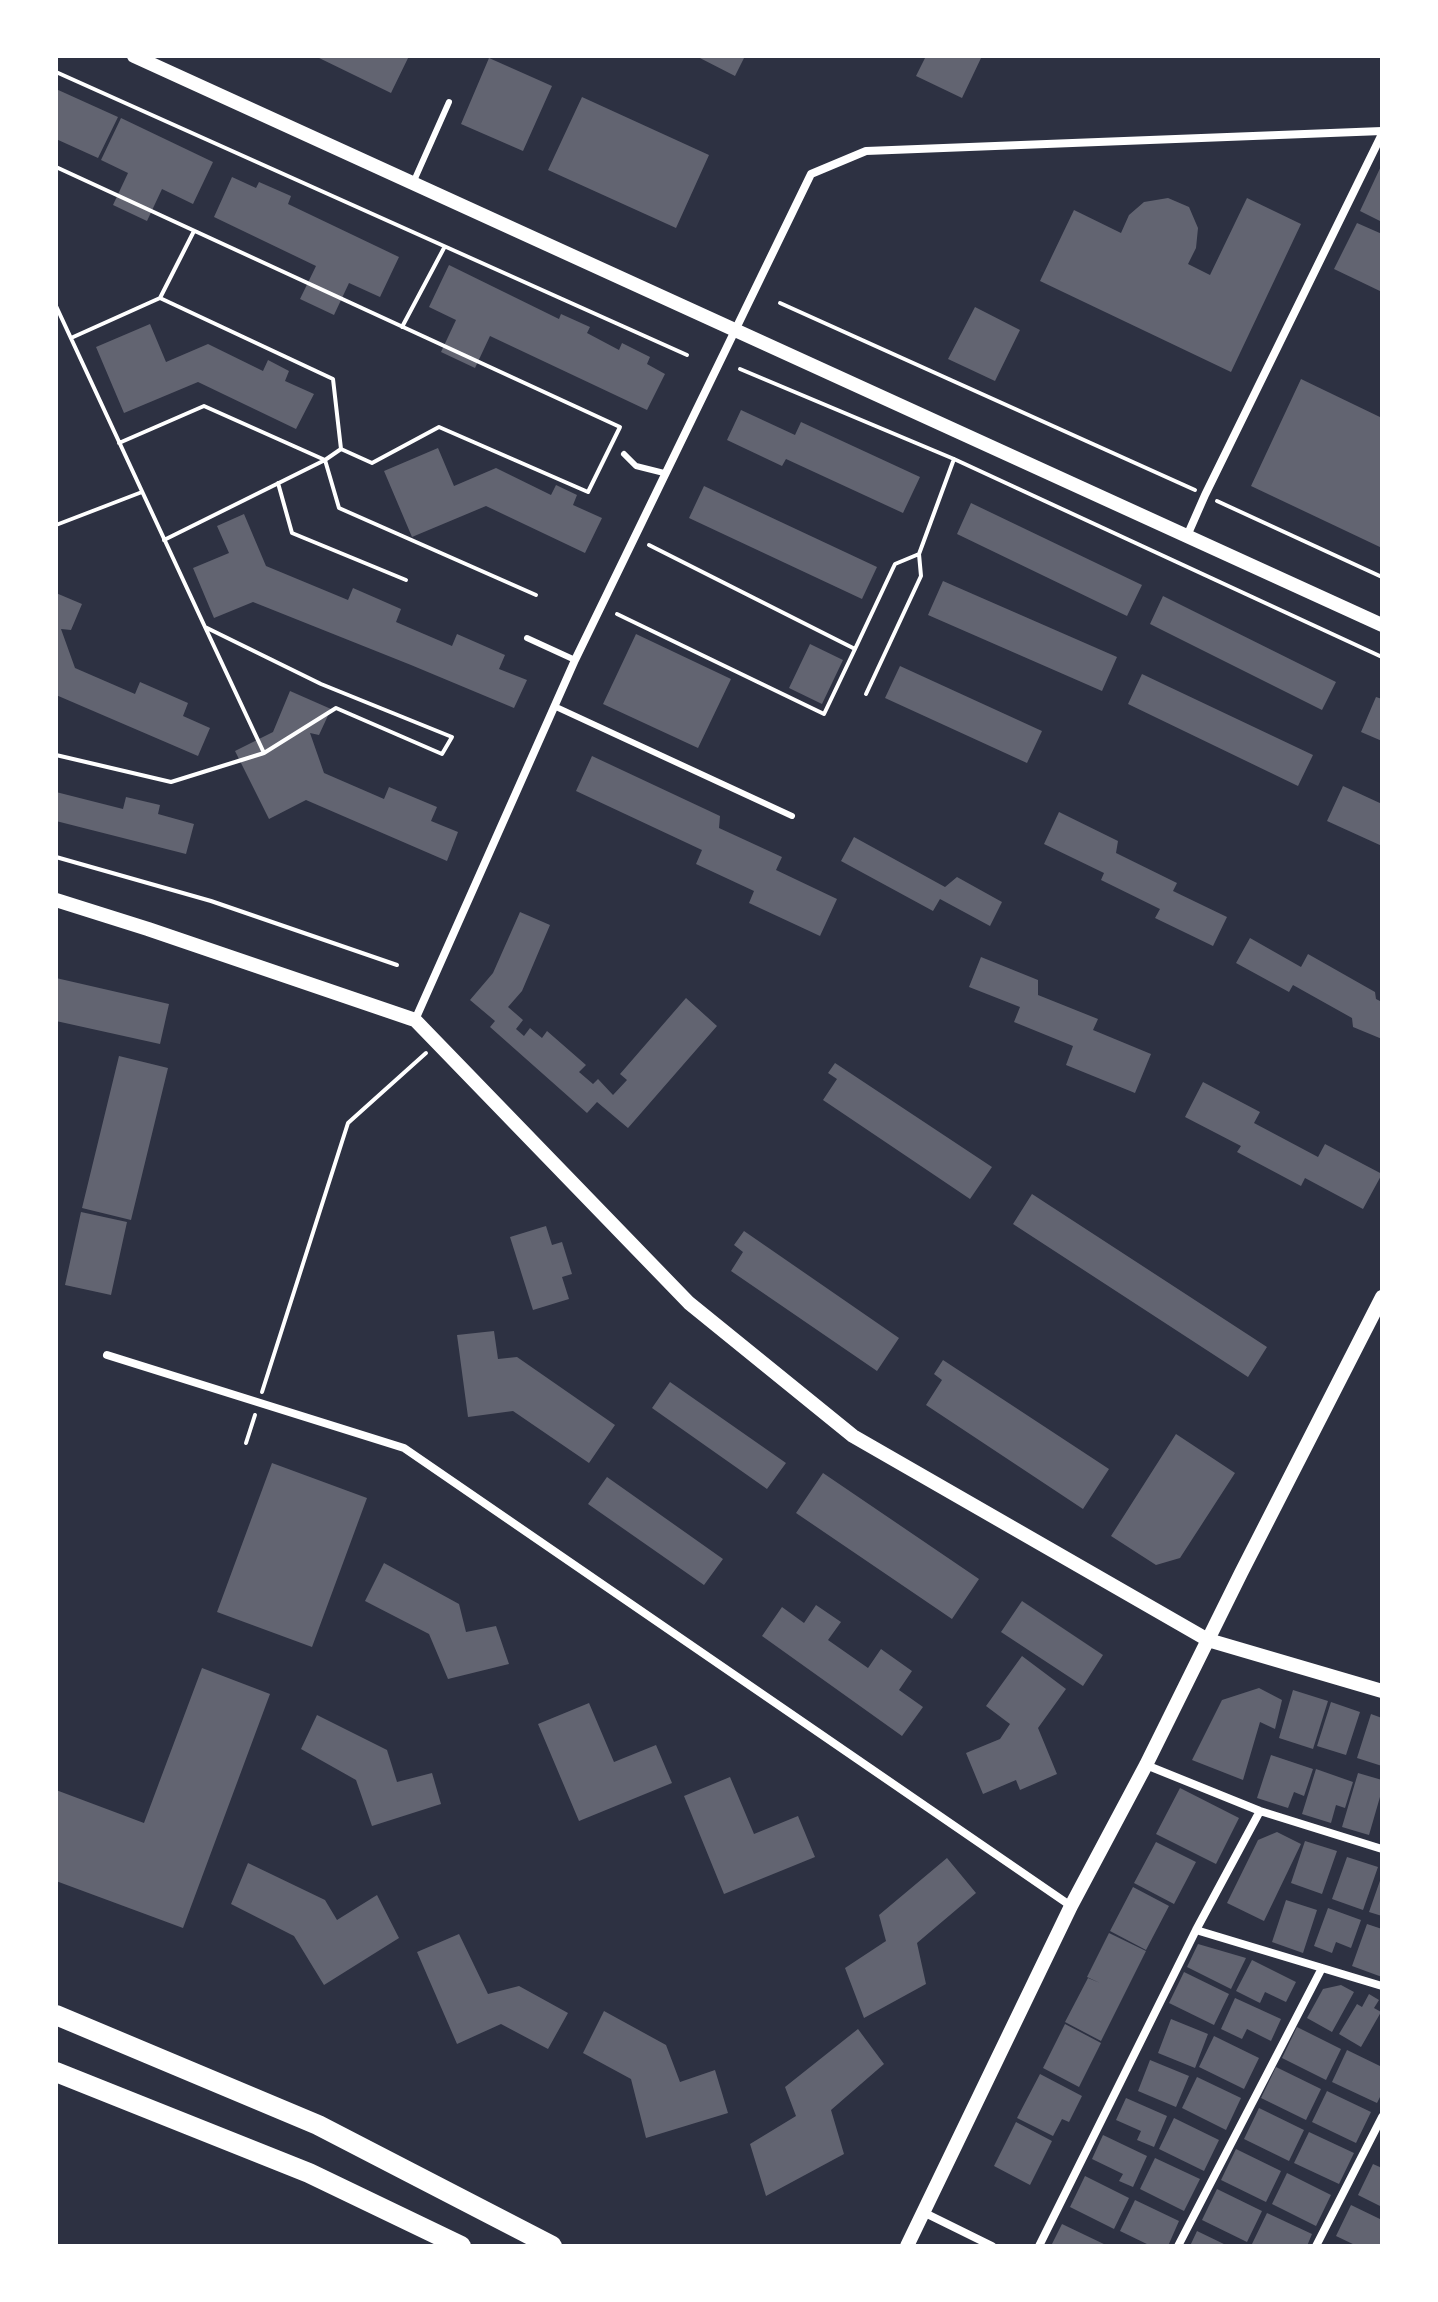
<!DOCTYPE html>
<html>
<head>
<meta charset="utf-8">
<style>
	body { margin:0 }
	#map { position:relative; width:1438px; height:2302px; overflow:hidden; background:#2d3142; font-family:Raleway,sans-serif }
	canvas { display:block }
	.frame { position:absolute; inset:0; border:58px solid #fff; pointer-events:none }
</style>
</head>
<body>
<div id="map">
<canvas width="1438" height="2302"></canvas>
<div class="frame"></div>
</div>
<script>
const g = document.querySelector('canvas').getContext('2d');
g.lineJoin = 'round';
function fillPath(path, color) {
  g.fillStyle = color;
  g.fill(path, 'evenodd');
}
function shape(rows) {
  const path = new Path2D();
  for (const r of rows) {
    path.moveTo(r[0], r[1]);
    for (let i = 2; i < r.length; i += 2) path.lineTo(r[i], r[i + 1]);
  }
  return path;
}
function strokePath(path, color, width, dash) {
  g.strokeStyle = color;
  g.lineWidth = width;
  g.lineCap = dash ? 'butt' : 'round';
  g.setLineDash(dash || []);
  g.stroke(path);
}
fillPath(shape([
	[315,56,409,56,391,93],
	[696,56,745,56,735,76],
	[926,56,982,56,962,98,916,76],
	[489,58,552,86,523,151,461,124],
	[56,89,118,117,98,158,56,139],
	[582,97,709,155,676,228,548,170],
	[121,118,213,162,193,204,162,189,147,221,113,205,128,173,101,160],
	[1382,164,1382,222,1360,211],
	[232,177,256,188,259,182,291,196,288,204,399,257,380,297,349,283,334,315,300,299,316,266,214,217],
	[1168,198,1189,207,1198,228,1196,248,1188,264,1210,275,1247,198,1301,224,1231,372,1040,281,1074,210,1121,233,1129,215,1144,202],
	[1357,223,1382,234,1382,292,1334,269],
	[449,265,559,319,561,314,590,327,587,333,619,350,622,343,650,357,647,364,665,374,647,410,490,336,475,368,441,352,456,320,429,307],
	[975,307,1020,330,995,381,948,359],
	[150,324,166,362,208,344,263,371,268,360,289,371,285,381,314,394,296,429,198,382,124,413,96,347],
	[1301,379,1382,418,1382,548,1251,486],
	[741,410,795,435,801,422,920,477,903,513,786,459,782,466,727,440],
	[438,448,454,486,496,468,551,495,556,485,577,495,573,505,602,518,585,553,486,506,412,537,384,471],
	[704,486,877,567,862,599,689,518],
	[971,503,1142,585,1127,616,957,534],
	[244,514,266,566,348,600,353,588,401,609,396,622,452,646,457,634,505,655,499,669,527,680,514,708,411,665,253,602,214,618,193,568,229,553,217,526],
	[943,581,1117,657,1102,691,928,615],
	[56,593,82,604,71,630,61,629,75,668,135,694,140,682,188,703,183,716,210,728,198,756,56,695],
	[1163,596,1336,682,1322,710,1150,624],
	[636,634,731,679,698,748,603,704],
	[810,644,843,660,822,704,789,688],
	[900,666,1042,731,1027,763,885,698],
	[1142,674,1313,755,1298,786,1128,704],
	[290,691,331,709,319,735,310,733,324,773,384,799,389,787,437,807,431,821,458,832,447,861,306,800,269,819,235,751,273,732],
	[1376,697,1382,699,1382,741,1361,732],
	[592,756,720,816,719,828,782,857,776,870,837,899,820,936,749,903,754,891,696,864,702,850,576,791],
	[1343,786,1382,804,1382,846,1327,821],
	[56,792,123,809,126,797,160,805,158,814,194,824,186,854,56,821],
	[1059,812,1118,841,1116,853,1177,883,1173,891,1227,917,1213,946,1155,918,1160,909,1101,880,1104,873,1044,844],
	[854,837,945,887,957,877,1002,902,990,926,940,899,933,911,841,861],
	[520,912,550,925,522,991,508,1007,523,1020,516,1029,524,1036,530,1028,542,1038,547,1031,586,1065,579,1072,593,1084,598,1079,613,1095,627,1080,620,1074,686,998,717,1026,628,1128,597,1102,587,1113,490,1027,495,1021,470,1000,493,973],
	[1250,938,1301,967,1308,954,1375,992,1376,999,1382,1002,1382,1039,1353,1027,1352,1018,1293,985,1289,992,1236,963],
	[981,957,1038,980,1038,995,1098,1019,1093,1030,1151,1054,1135,1093,1066,1065,1073,1046,1014,1022,1020,1007,969,987],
	[56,978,169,1004,160,1044,56,1021],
	[119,1056,168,1068,131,1220,82,1208],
	[835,1063,992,1167,970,1199,823,1100,837,1079,828,1073],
	[1203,1082,1260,1112,1254,1123,1318,1157,1325,1144,1382,1174,1363,1209,1305,1178,1301,1186,1237,1152,1241,1146,1185,1117],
	[1032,1194,1267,1347,1248,1377,1013,1224],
	[81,1212,127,1222,111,1295,65,1285],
	[546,1226,552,1245,562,1242,572,1274,562,1277,569,1299,533,1310,510,1237],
	[744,1231,899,1338,877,1371,731,1271,743,1252,734,1245],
	[494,1331,498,1359,517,1357,615,1425,589,1463,513,1411,468,1417,457,1335],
	[943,1360,1109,1469,1083,1509,926,1405,942,1380,934,1374],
	[670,1382,786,1463,767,1489,652,1408],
	[1176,1434,1235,1473,1180,1558,1156,1565,1111,1536],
	[272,1463,367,1498,312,1647,217,1612],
	[823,1473,979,1579,952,1619,796,1513],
	[607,1477,723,1559,704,1585,588,1504],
	[384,1563,459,1604,466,1632,496,1626,509,1664,448,1679,429,1634,365,1601],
	[1022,1601,1103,1655,1083,1686,1001,1632],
	[816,1605,841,1622,828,1640,868,1668,881,1649,912,1671,899,1690,923,1707,902,1736,762,1636,782,1607,804,1623],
	[1022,1656,1066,1689,1038,1728,1057,1774,1020,1790,1016,1780,983,1794,966,1753,1000,1739,1010,1724,986,1706],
	[202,1668,270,1694,183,1928,56,1881,56,1790,144,1823],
	[1259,1688,1282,1700,1275,1729,1260,1722,1243,1780,1192,1760,1222,1700],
	[1293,1690,1328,1701,1313,1749,1279,1738],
	[1331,1702,1360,1712,1346,1755,1317,1746],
	[589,1703,614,1762,656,1745,672,1783,579,1821,538,1724],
	[1371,1714,1382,1718,1382,1766,1357,1758],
	[317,1715,387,1750,397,1782,432,1773,441,1804,372,1826,356,1780,301,1749],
	[1271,1755,1313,1769,1304,1796,1294,1792,1288,1808,1257,1798],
	[1316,1769,1353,1782,1345,1808,1336,1805,1331,1823,1302,1814],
	[1358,1773,1382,1780,1382,1790,1369,1835,1342,1827],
	[730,1777,754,1834,798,1816,815,1857,724,1894,684,1796],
	[1180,1788,1239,1818,1216,1864,1156,1834],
	[1277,1832,1301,1844,1264,1921,1227,1903,1258,1840],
	[1305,1841,1337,1851,1322,1894,1291,1883],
	[1156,1842,1196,1862,1174,1904,1134,1883],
	[1347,1857,1378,1867,1363,1910,1332,1899],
	[947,1858,976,1893,917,1943,926,1984,864,2018,845,1968,886,1941,879,1915],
	[248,1863,325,1900,337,1920,377,1895,399,1938,324,1985,294,1936,231,1904],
	[1382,1875,1382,1916,1369,1912],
	[1133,1887,1169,1906,1146,1950,1110,1931],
	[1286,1900,1317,1910,1303,1953,1272,1942],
	[1328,1908,1361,1920,1351,1948,1336,1942,1332,1953,1314,1946],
	[1367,1924,1382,1929,1382,1977,1352,1966],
	[1109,1933,1146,1951,1101,2041,1065,2022,1088,1978,1100,1983,1087,1977],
	[459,1934,488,1994,519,1986,568,2013,548,2049,501,2024,457,2044,417,1952],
	[1198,1944,1246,1958,1231,1989,1187,1967],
	[1252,1960,1296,1982,1286,2002,1265,1992,1260,2003,1236,1991],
	[1184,1972,1229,1994,1214,2025,1169,2003],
	[1341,1985,1354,1992,1332,2032,1307,2018,1323,1989],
	[1369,1994,1379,2000,1374,2008,1381,2012,1361,2047,1339,2034,1357,2004,1362,2007],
	[1235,1998,1281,2019,1271,2041,1247,2029,1242,2039,1221,2029],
	[604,2011,666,2045,680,2082,715,2070,728,2113,646,2138,631,2079,583,2053],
	[1171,2019,1208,2034,1195,2068,1158,2053],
	[1065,2024,1101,2043,1079,2087,1043,2068],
	[1297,2027,1341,2049,1326,2080,1282,2058],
	[858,2029,884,2064,831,2110,844,2154,766,2196,750,2144,796,2116,785,2087],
	[1214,2036,1259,2058,1244,2089,1199,2067],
	[1347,2050,1382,2067,1382,2093,1377,2103,1332,2082],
	[1150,2060,1189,2076,1176,2107,1138,2091],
	[1276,2067,1321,2089,1306,2120,1261,2098],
	[1040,2074,1082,2096,1069,2122,1062,2119,1053,2136,1017,2118],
	[1197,2077,1241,2098,1226,2130,1182,2108],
	[1327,2091,1371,2112,1356,2143,1312,2122],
	[1126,2098,1167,2116,1154,2147,1137,2140,1141,2131,1116,2120],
	[1259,2108,1304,2130,1289,2161,1244,2139],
	[1174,2118,1219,2140,1204,2171,1159,2149],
	[1016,2122,1052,2141,1030,2185,994,2166],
	[1309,2132,1354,2153,1339,2184,1294,2163],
	[1103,2135,1147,2156,1133,2187,1119,2181,1123,2174,1092,2159],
	[1236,2149,1281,2171,1266,2202,1221,2180],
	[1155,2158,1200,2179,1184,2211,1140,2189],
	[1373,2164,1382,2168,1382,2207,1358,2195],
	[1287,2173,1331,2195,1316,2226,1272,2204],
	[1085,2176,1129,2198,1114,2229,1070,2207],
	[1217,2189,1262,2211,1247,2242,1202,2220],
	[1135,2200,1179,2221,1168,2246,1151,2246,1120,2231],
	[1351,2205,1382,2220,1382,2246,1357,2246,1336,2236],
	[1267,2213,1312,2234,1307,2246,1257,2246,1252,2244],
	[1062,2224,1108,2246,1051,2246],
	[1197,2231,1228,2246,1190,2246]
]), '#626471');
strokePath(shape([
	[56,72,687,355],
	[56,167,620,427,588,492,439,427,372,463,341,449,333,379,160,298,194,231],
	[780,303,1195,490],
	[56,306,205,627,264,753,336,708,442,754,452,737,321,684,205,627],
	[402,327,444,248],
	[71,338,160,298],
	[740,369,954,459,1382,657],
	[119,443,204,406,325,460,341,449],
	[278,483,292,533,406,580],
	[1217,501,1382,577],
	[56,525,142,492],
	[164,540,325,460,339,508,536,595],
	[649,545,855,649,895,564,919,554,921,576,866,694],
	[919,554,954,459],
	[617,614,824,714,855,649],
	[56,755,171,782,264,753],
	[56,857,211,901,397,965],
	[262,1392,348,1123,426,1053],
	[246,1443,255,1415]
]), '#fff', 4);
strokePath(shape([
	[413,183,449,102],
	[624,454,636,466,664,473],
	[527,638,575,660],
	[554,706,792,816]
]), '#fff', 6);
strokePath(shape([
	[1187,536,1205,495,1382,134],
	[415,1020,575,660,811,174,866,151,1382,131],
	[107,1355,404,1448,1071,1906],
	[1146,1765,1260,1811,1382,1849],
	[1196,1930,1382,1986],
	[923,2212,992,2246],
	[1039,2246,1196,1930,1260,1811],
	[1178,2246,1322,1968],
	[1316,2246,1382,2117]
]), '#fff', 8);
strokePath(shape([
	[134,56,1382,625],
	[56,900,148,929,415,1020,689,1303,853,1436,1208,1640,1382,1691],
	[907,2246,1071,1906,1146,1765,1241,1573,1382,1297]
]), '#fff', 14);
strokePath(shape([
	[56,2015,318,2125,552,2246],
	[56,2072,309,2173,461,2246]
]), '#fff', 20);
</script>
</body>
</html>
